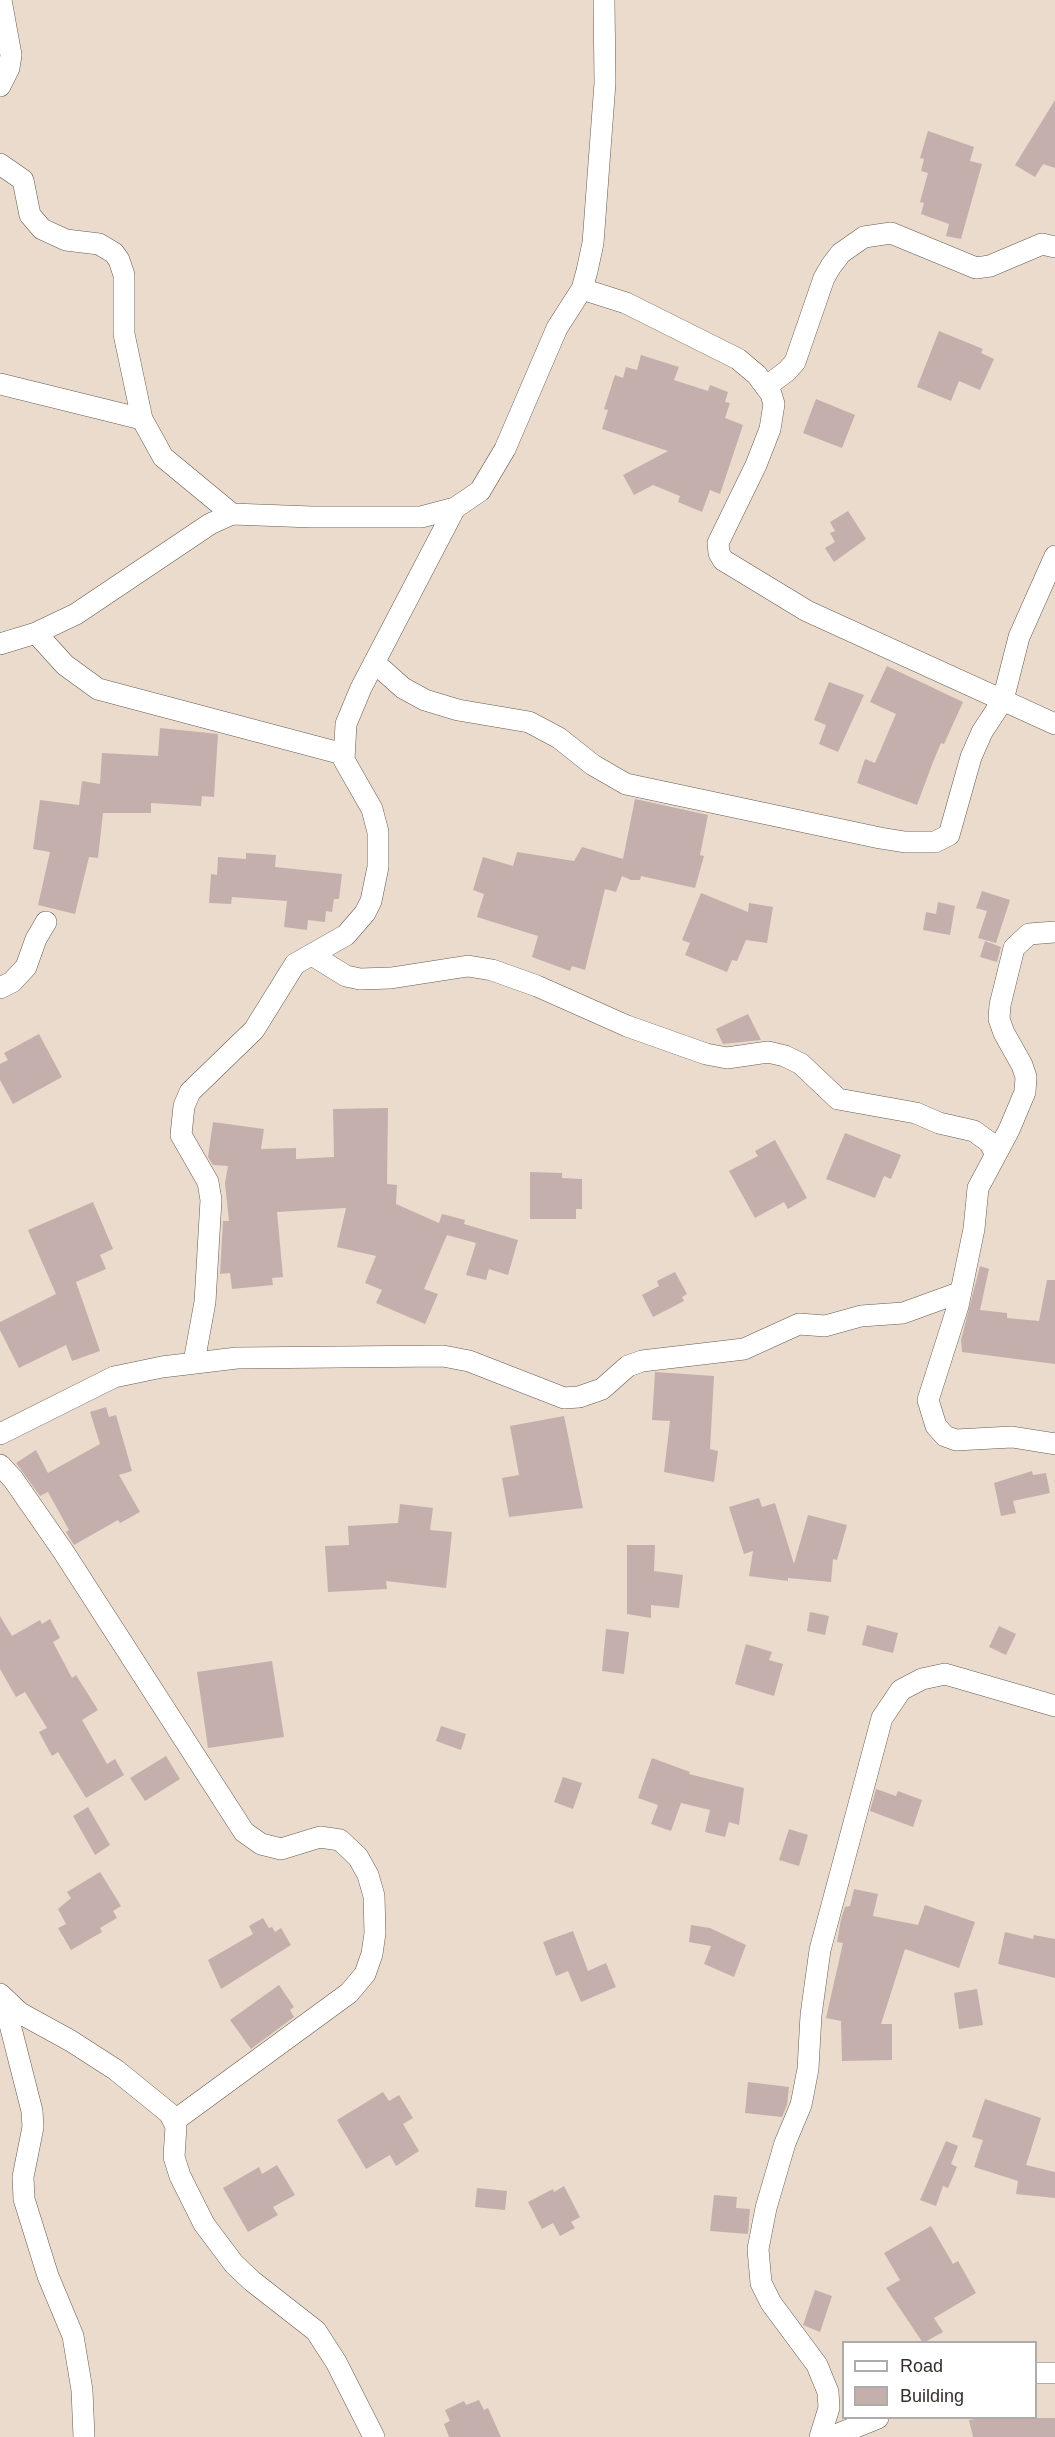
<!DOCTYPE html>
<html>
<head>
<meta charset="utf-8">
<style>
	body { margin:0 }
	#map { position:relative; width:1055px; height:2437px; overflow:hidden; background:#eadbcd; font-family:Arial,sans-serif }
	canvas { display:block }
	.legend { position:absolute; left:842px; top:2341px; width:195px; height:78px; box-sizing:border-box; background:#fff; border:2px solid #aeacaa; margin:0; padding:8px 10px; list-style:none; font-size:18px; color:#352f2a }
	.legend li { display:flex; align-items:center; gap:12px; height:30px }
	.legend b { width:30px; border:2px solid #aeacaa }
</style>
</head>
<body>
<div id="map">
<canvas width="1055" height="2437"></canvas>
<ul class="legend">
<li><b style="height:8px;background:#fff"></b>Road</li>
<li><b style="height:16px;background:#c4afad"></b>Building</li>
</ul>
</div>
<script>
const g = document.querySelector('canvas').getContext('2d');
g.lineJoin = 'round';
function fillPath(path, color) {
  g.fillStyle = color;
  g.fill(path, 'evenodd');
}
function shape(rows) {
  const path = new Path2D();
  for (const r of rows) {
    path.moveTo(r[0], r[1]);
    for (let i = 2; i < r.length; i += 2) path.lineTo(r[i], r[i + 1]);
  }
  return path;
}
function strokePath(path, color, width, dash) {
  g.strokeStyle = color;
  g.lineWidth = width;
  g.lineCap = dash ? 'butt' : 'round';
  g.setLineDash(dash || []);
  g.stroke(path);
}
fillPath(shape([
	[1055,100,1055,168,1043,164,1035,177,1015,165],
	[928,131,974,147,970,161,982,164,961,239,946,236,949,224,921,214,924,203,920,202,928,173,921,171,924,159,920,158],
	[939,331,983,349,981,353,994,359,980,390,959,381,951,401,917,387],
	[641,355,679,367,674,380,708,391,710,385,728,392,725,402,730,403,725,418,743,425,720,494,710,490,702,512,678,502,680,496,653,485,634,495,623,475,668,451,602,429,608,410,604,409,615,375,623,378,626,367,637,370],
	[816,399,855,415,842,448,803,433],
	[848,511,866,539,834,562,825,548,835,542,830,533,835,531,830,522],
	[887,666,963,702,944,744,941,743,933,762,917,805,857,783,865,759,875,763,896,714,870,702],
	[829,682,864,695,838,752,819,744,826,725,814,720],
	[160,728,218,734,214,797,202,796,201,806,151,803,151,813,103,813,98,858,89,857,75,914,38,905,50,852,33,849,40,800,79,805,82,781,100,784,102,753,158,756],
	[635,799,708,815,700,855,704,856,695,888,641,876,640,880,631,880,622,876,616,892,605,889,585,970,572,966,570,971,532,957,538,936,477,917,484,894,473,890,483,857,513,866,517,852,574,861,582,847,623,859],
	[246,853,276,855,275,867,342,874,339,899,334,899,332,912,326,911,325,922,308,920,307,930,284,927,287,901,232,897,231,904,209,903,211,874,217,875,218,857,246,859],
	[982,891,1010,900,996,943,978,938,987,911,976,908],
	[701,893,748,912,749,903,773,907,767,943,746,940,737,961,732,960,727,972,685,955,690,943,682,940],
	[938,902,955,906,950,935,923,930,926,912,936,914],
	[985,941,1001,947,997,962,980,957],
	[748,1014,761,1040,723,1044,716,1029],
	[39,1034,62,1077,13,1104,0,1080,0,1064,8,1060,4,1053],
	[388,1108,387,1184,397,1185,396,1204,439,1223,442,1214,465,1220,464,1224,518,1240,508,1275,489,1269,486,1280,466,1275,476,1243,447,1235,424,1289,438,1294,425,1324,376,1303,382,1290,365,1283,376,1256,337,1247,346,1208,277,1212,283,1277,272,1278,273,1285,232,1289,230,1273,220,1274,223,1221,229,1221,225,1183,228,1166,213,1165,208,1157,213,1122,264,1129,261,1149,296,1148,296,1159,334,1157,333,1109],
	[845,1133,901,1155,891,1179,884,1176,875,1198,826,1179],
	[775,1140,807,1198,788,1209,784,1202,755,1218,729,1171,758,1156,755,1151],
	[530,1172,562,1173,562,1178,582,1179,582,1209,576,1209,576,1219,530,1219],
	[93,1202,113,1249,100,1255,106,1269,76,1282,100,1351,72,1361,66,1345,19,1368,0,1330,0,1322,56,1294,28,1230],
	[980,1266,989,1269,980,1310,1007,1313,1007,1318,1039,1321,1047,1280,1055,1280,1055,1364,962,1352,961,1340],
	[675,1272,687,1294,682,1297,684,1301,653,1317,642,1295,659,1286,657,1281],
	[655,1372,714,1376,710,1449,718,1451,714,1482,664,1472,670,1421,652,1420],
	[106,1407,109,1417,116,1415,132,1471,119,1475,140,1512,120,1523,118,1520,74,1545,66,1532,69,1530,48,1492,40,1496,16,1463,36,1450,48,1473,100,1444,90,1412],
	[564,1416,583,1508,509,1517,502,1478,519,1475,510,1426],
	[1032,1471,1033,1475,1046,1473,1050,1493,1013,1501,1016,1513,1001,1516,994,1483],
	[759,1498,762,1507,775,1503,794,1564,808,1515,847,1525,837,1560,833,1559,831,1582,788,1578,788,1581,749,1576,753,1551,744,1554,729,1507],
	[400,1504,433,1508,430,1530,452,1532,446,1588,386,1581,387,1589,328,1592,325,1546,349,1545,348,1526,398,1523],
	[627,1545,655,1545,654,1571,683,1575,679,1608,651,1605,651,1618,627,1614],
	[810,1612,829,1616,825,1635,807,1631],
	[0,1616,12,1636,40,1620,42,1624,50,1619,60,1638,53,1642,72,1678,76,1675,98,1710,82,1720,107,1764,115,1759,124,1775,86,1798,58,1752,52,1756,39,1732,47,1728,25,1692,16,1697,0,1669],
	[867,1625,898,1633,893,1653,862,1645],
	[999,1626,1016,1634,1006,1655,989,1647],
	[606,1629,629,1632,624,1674,602,1671],
	[746,1644,772,1652,769,1660,783,1664,774,1696,735,1684],
	[272,1661,284,1737,208,1748,197,1672],
	[441,1726,466,1734,461,1750,436,1741],
	[166,1756,180,1779,145,1801,130,1778],
	[652,1758,690,1772,689,1774,744,1788,739,1825,729,1822,725,1837,705,1832,710,1810,681,1803,671,1831,651,1824,658,1805,638,1798],
	[563,1777,582,1783,573,1809,554,1802],
	[876,1789,896,1796,898,1791,922,1800,913,1827,870,1811],
	[88,1807,110,1845,95,1855,73,1816],
	[789,1829,808,1835,799,1866,779,1860],
	[100,1872,121,1906,113,1911,117,1918,100,1928,102,1932,71,1950,58,1928,66,1924,58,1909,71,1898,67,1892],
	[854,1889,878,1894,873,1916,918,1925,925,1905,975,1922,959,1968,905,1949,881,2024,892,2024,892,2060,842,2061,841,2021,826,2018,843,1943,837,1942,841,1919,845,1907,850,1906],
	[263,1918,269,1928,272,1927,275,1932,281,1928,291,1945,221,1989,208,1960,253,1934,249,1926],
	[691,1925,710,1928,746,1945,734,1977,704,1964,711,1946,689,1942],
	[573,1931,588,1971,606,1963,616,1987,581,2002,568,1971,556,1976,543,1942],
	[1005,1932,1033,1939,1034,1935,1055,1939,1055,1978,998,1964],
	[279,1985,294,2007,290,2010,294,2017,251,2049,230,2020],
	[977,1989,983,2025,959,2029,954,1993],
	[748,2082,789,2087,787,2105,782,2117,745,2113],
	[383,2092,389,2101,399,2095,413,2118,403,2124,419,2151,396,2166,390,2155,366,2169,337,2120],
	[985,2099,1041,2118,1026,2165,1055,2172,1055,2198,1016,2194,1018,2181,974,2167,983,2140,972,2137],
	[946,2141,958,2146,951,2164,957,2167,948,2188,943,2186,936,2206,920,2200],
	[277,2165,295,2195,273,2207,278,2215,248,2232,223,2188,259,2167,262,2174],
	[564,2186,580,2217,571,2222,575,2228,560,2236,553,2223,542,2229,528,2202,553,2189,554,2192],
	[477,2188,507,2191,505,2210,475,2207],
	[714,2195,737,2197,736,2208,750,2209,748,2234,710,2231],
	[931,2226,953,2264,958,2261,976,2293,934,2318,943,2332,923,2343,886,2288,900,2280,884,2253],
	[815,2290,832,2296,820,2332,803,2325],
	[479,2400,484,2410,488,2408,501,2437,449,2437,444,2424,450,2421,445,2410,464,2401,466,2405],
	[982,2418,1055,2418,1055,2437,973,2437,969,2420]
]), '#c4afad');
const minor = shape([
	[0,86,9,68,11,55,1,0],
	[0,164,23,180,30,215,42,229,66,240,99,244,114,253,119,260,124,275,124,334,142,419,163,457,232,514],
	[582,289,626,303,738,359,757,375,771,394,774,404,770,429,756,465,718,543,719,553,723,560,807,611,1055,724],
	[0,384,142,419],
	[767,386,787,371,795,362,824,278,831,266,841,253,864,237,891,233,976,268,990,266,1042,244,1055,247],
	[36,633,65,665,98,689,343,754],
	[0,644,36,633,76,614,210,524,232,514,312,517,421,517,455,508,480,491,505,449,557,328,582,289,587,271,593,243,605,83,604,0],
	[375,663,403,688,425,700,458,710,529,722,559,738,593,765,626,784,880,838,905,842,935,842,949,835,971,757,982,732,1003,700,1019,637,1055,556],
	[1055,932,1029,934,1014,948,1000,1005,999,1019,1004,1033,1022,1065,1026,1077,1025,1092,1009,1130,978,1188,974,1229,958,1306,928,1400,936,1426,945,1436,956,1440,1012,1437,1055,1444],
	[312,955,346,976,360,979,391,978,468,966,492,970,537,986,627,1026,706,1054,727,1058,768,1052,785,1056,801,1064,838,1099,916,1113,939,1123,974,1131,989,1142,996,1154],
	[0,988,12,982,26,967,36,939,46,922],
	[194,1362,205,1302,211,1200,208,1182,181,1135,184,1106,190,1092,254,1030,295,964,346,935,365,913,371,901,378,867,378,832,372,809,344,760,346,724,361,688,455,508],
	[0,1434,114,1377,162,1367,237,1358,443,1356,469,1361,564,1398,579,1397,602,1389,628,1366,642,1361,744,1349,799,1324,825,1326,861,1316,903,1313,961,1292],
	[0,1465,13,1479,63,1551,244,1832,261,1844,281,1849,320,1837,340,1840,358,1857,368,1875,374,1896,375,1933,372,1954,365,1974,349,1993,174,2121],
	[0,1994,20,2013,71,2041,116,2070,169,2113,176,2126,174,2157,180,2176,204,2224,234,2264,252,2281,316,2331,336,2362,374,2437],
	[3,1997,32,2111,33,2127,23,2177,24,2199,48,2276,73,2336,82,2390,84,2437],
	[1036,2373,1055,2373],
	[820,2437,829,2408,828,2392,817,2365,771,2303,761,2283,758,2249,766,2208,785,2143,801,2105,808,2069,811,2015,820,1950,882,1718,901,1690,922,1679,945,1674,1055,1706],
	[831,2437,878,2418]
]);
strokePath(minor, '#675b4f', 22);
strokePath(minor, '#fff', 21);
</script>
</body>
</html>
